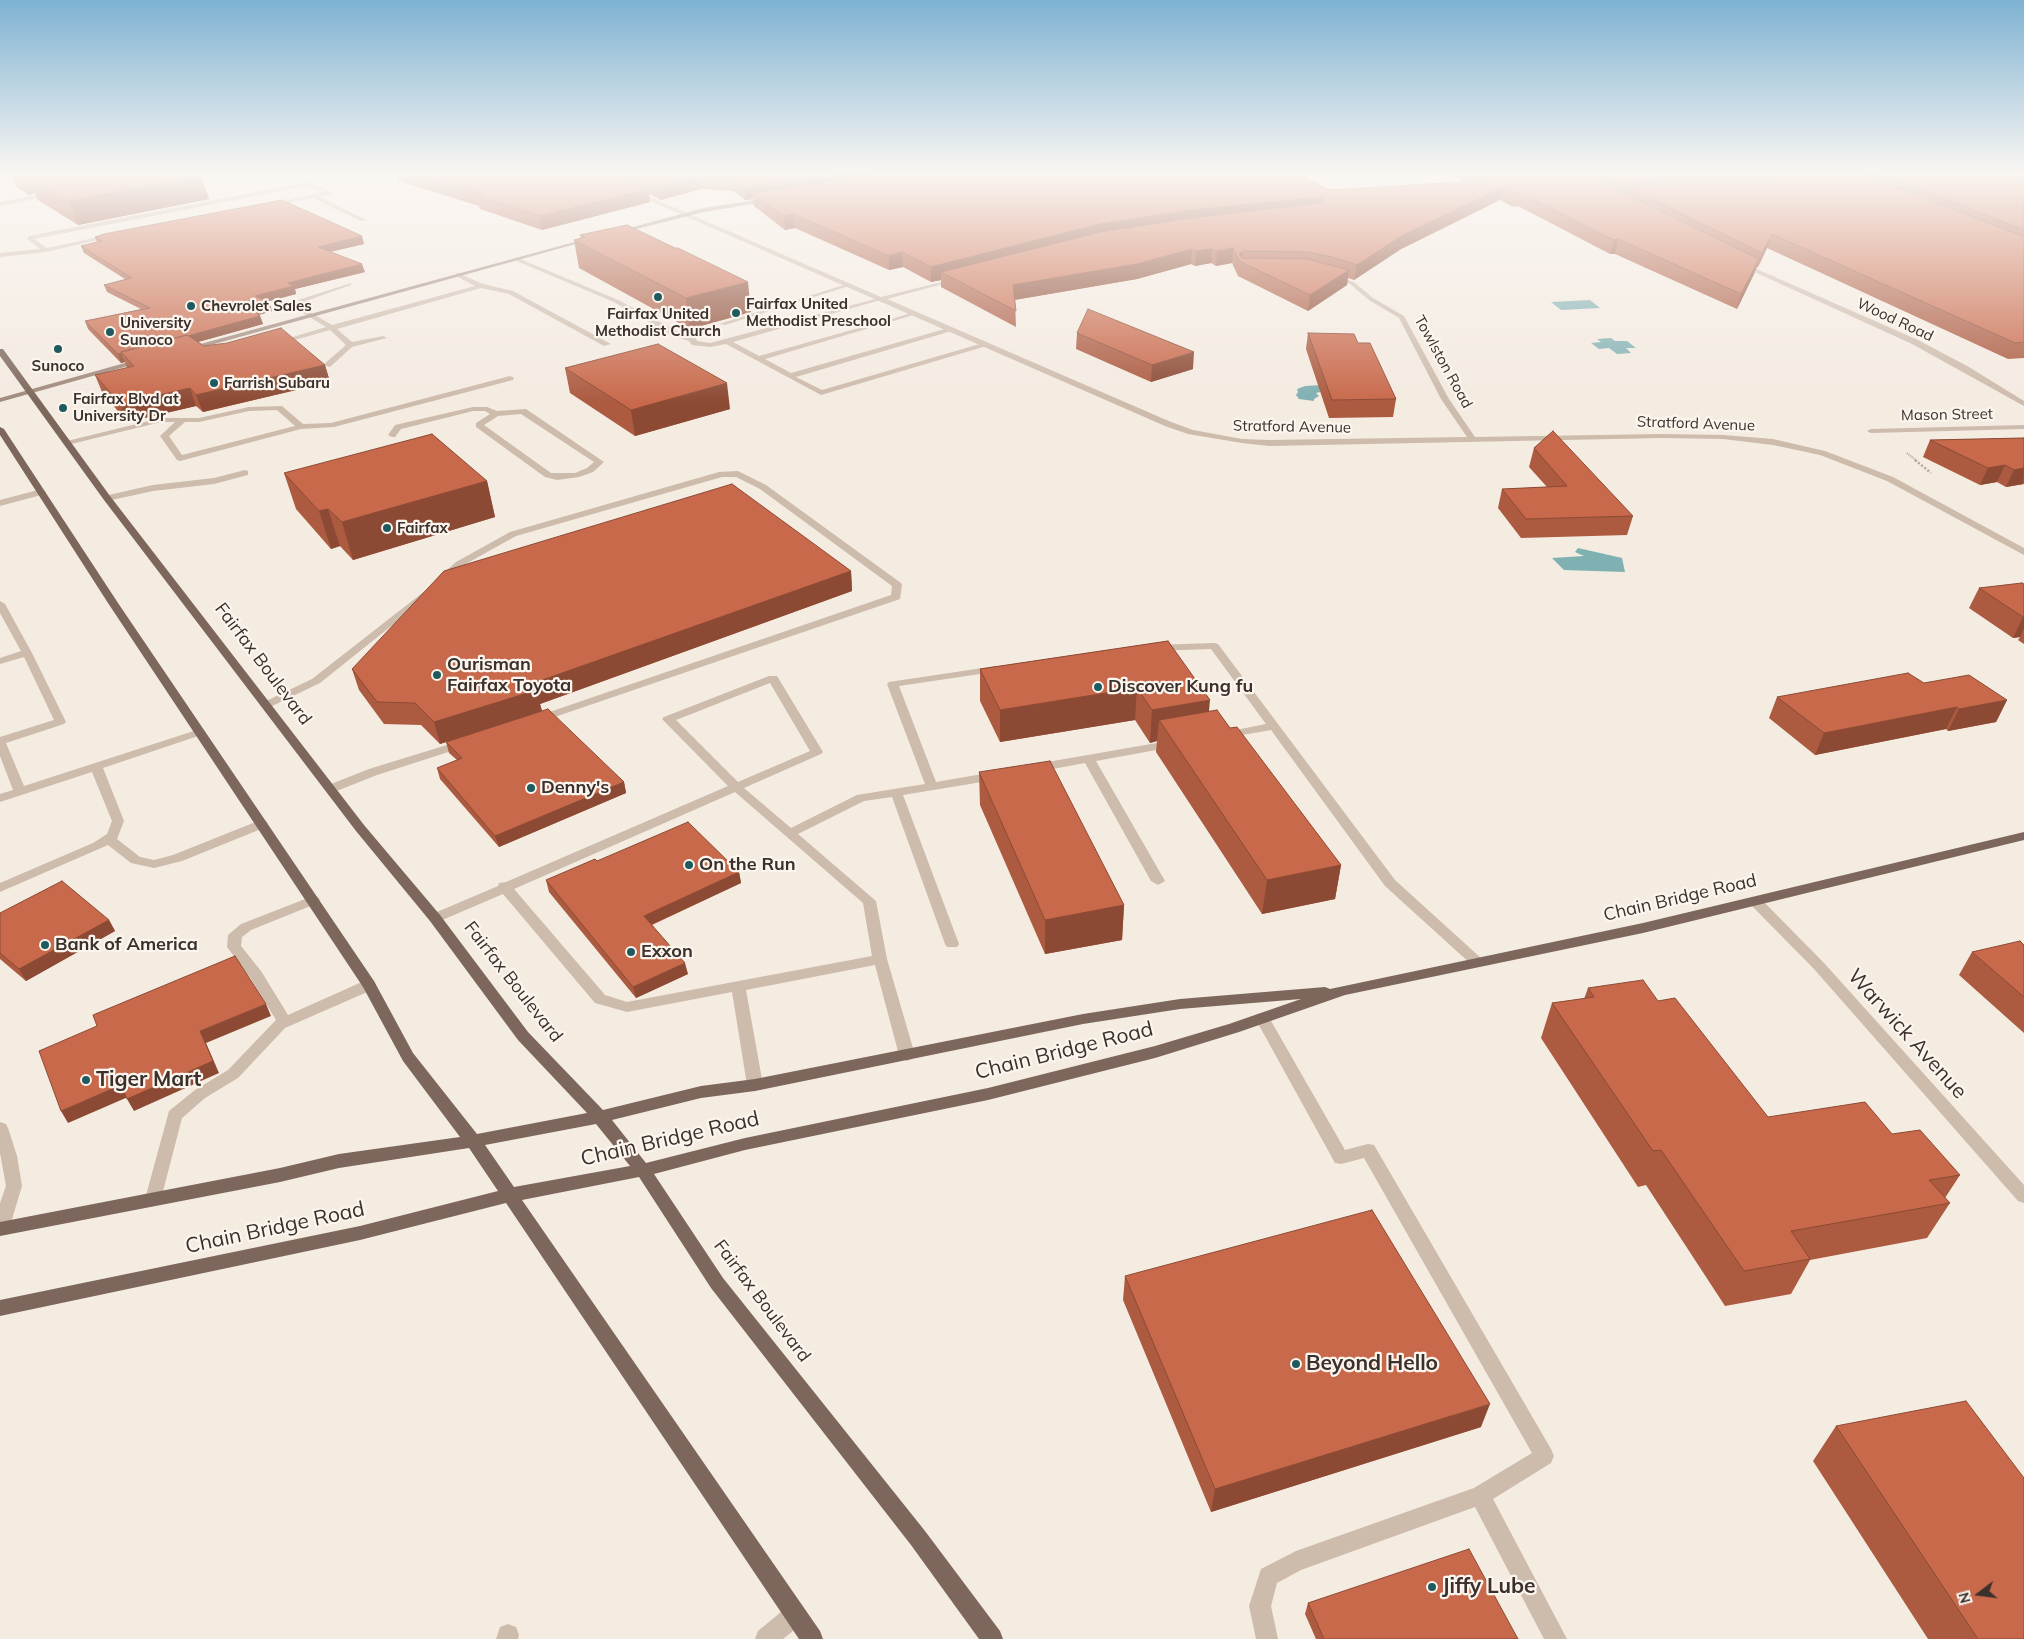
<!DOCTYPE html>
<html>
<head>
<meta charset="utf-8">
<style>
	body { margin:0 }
	#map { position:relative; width:2024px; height:1639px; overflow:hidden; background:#f4ebe1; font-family:Mulish,sans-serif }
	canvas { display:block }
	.north { position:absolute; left:1954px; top:1569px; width:50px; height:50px; -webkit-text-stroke:4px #fbf5ee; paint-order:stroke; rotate:255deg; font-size:14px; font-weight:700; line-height:20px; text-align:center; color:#3b302b }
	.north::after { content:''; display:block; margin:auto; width:18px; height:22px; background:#3b302b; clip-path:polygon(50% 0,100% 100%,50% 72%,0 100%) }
</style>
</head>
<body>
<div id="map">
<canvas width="2024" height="1639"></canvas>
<div class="north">N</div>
</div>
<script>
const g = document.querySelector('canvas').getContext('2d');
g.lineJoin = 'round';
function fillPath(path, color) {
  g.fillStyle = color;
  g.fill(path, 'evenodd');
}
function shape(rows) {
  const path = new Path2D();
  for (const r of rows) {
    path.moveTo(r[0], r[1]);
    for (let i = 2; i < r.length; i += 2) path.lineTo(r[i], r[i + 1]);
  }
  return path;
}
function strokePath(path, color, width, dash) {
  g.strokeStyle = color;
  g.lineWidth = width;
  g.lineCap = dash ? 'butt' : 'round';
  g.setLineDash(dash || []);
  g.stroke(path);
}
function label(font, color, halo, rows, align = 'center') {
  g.font = font + ' Mulish,sans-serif';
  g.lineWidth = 4.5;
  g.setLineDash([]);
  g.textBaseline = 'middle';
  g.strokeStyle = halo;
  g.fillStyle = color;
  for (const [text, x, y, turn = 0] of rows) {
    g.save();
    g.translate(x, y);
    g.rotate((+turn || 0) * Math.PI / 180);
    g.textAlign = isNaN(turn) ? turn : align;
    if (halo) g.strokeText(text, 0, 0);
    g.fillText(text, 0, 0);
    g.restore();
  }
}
fillPath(shape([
	[1590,300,1600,308,1561,310,1551,302],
	[1611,338,1615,341,1627,341,1636,348,1626,348,1631,353,1617,354,1609,348,1599,349,1591,343,1601,342,1597,339],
	[1322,385,1329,390,1316,393,1319,396,1314,399,1314,401,1299,399,1296,395,1298,392,1297,389,1305,386],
	[1578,548,1622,558,1625,572,1564,570,1552,558,1584,556,1575,552]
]), '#7fb0b2');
strokePath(shape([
	[1907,453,1917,461]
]), '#b9a596', 2, [1, 1]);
strokePath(shape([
	[1915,460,1931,473]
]), '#b9a596', 2.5, [2, 2]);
fillPath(shape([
	[308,182,333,193,320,197,366,220,361,221,313,198,270,207,267,205,324,192,307,186,34,239,47,248,113,234,116,236,46,252,0,257,0,253,40,249,27,239,29,236,308,182],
	[53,192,55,195,0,206,0,202,53,192],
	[514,258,518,258,618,300,677,331,690,336,693,330,712,326,712,330,699,333,696,339,697,341,710,343,879,298,884,299,733,342,759,356,912,313,917,314,765,359,791,373,948,328,955,330,796,377,822,390,983,343,990,345,821,395,726,344,710,347,692,345,689,341,671,335,614,302,514,260,514,258],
	[458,273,483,284,513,291,611,344,604,346,509,294,481,288,337,329,352,342,383,336,387,338,352,347,330,367,323,365,346,345,330,330,277,345,273,343,326,327,298,310,298,300,351,283,351,285,303,302,303,308,332,325,475,286,456,276,456,274,458,273],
	[847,284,852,285,725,325,719,324,847,284],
	[510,376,514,378,513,380,334,427,301,429,180,461,177,460,160,436,175,422,161,422,67,445,63,442,161,418,199,418,249,407,282,406,303,424,331,423,510,376],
	[277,410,295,426,182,455,169,436,185,422,199,422,249,411,277,410],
	[473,407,487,407,497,411,526,409,604,462,593,472,579,477,557,480,545,477,476,427,476,423,490,414,485,411,473,411,401,429,395,437,392,437,388,435,395,425,473,407],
	[521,414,594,462,587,468,575,473,551,473,484,425,498,416,521,414],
	[245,470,248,471,248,475,214,484,153,491,107,501,103,498,104,496,153,485,214,478,245,470],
	[738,471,766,485,901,583,902,585,900,599,543,721,535,721,533,719,535,717,891,595,892,586,760,489,736,477,722,477,516,536,462,566,446,580,440,580,438,578,456,562,510,532,719,472,738,471],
	[42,489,46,492,45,494,0,506,0,500,42,489],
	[426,590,431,593,430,595,320,683,270,707,262,707,260,705,262,703,312,679,426,590],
	[0,601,5,604,32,653,66,722,64,724,6,743,24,786,200,729,206,732,204,734,103,768,124,821,117,839,140,857,154,860,173,855,258,821,266,821,268,824,266,827,182,861,154,868,131,863,108,845,0,892,0,883,93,843,107,834,112,821,92,772,0,802,0,794,13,790,0,756,0,737,54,720,24,657,0,664,0,658,21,651,0,613,0,601],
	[1214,643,1218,644,1395,880,1482,959,1484,962,1482,965,1472,965,1385,886,1271,730,1225,738,1221,737,1219,735,1221,733,1266,724,1211,649,1155,651,1150,648,1155,645,1214,643],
	[996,666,1001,669,1000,671,899,686,936,782,994,772,1000,776,994,780,903,795,959,944,957,947,947,947,945,944,892,797,864,801,798,834,876,901,887,959,915,1055,912,1059,907,1061,902,1059,899,1055,875,965,746,990,763,1085,760,1089,755,1091,750,1089,747,1085,732,992,627,1012,595,1003,503,894,440,921,430,921,428,918,430,915,498,886,499,883,506,882,728,786,664,721,662,719,664,717,769,676,777,676,823,752,821,754,744,788,791,828,857,795,925,784,887,684,889,682,996,666],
	[770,683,810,751,738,782,676,720,770,683],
	[735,792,863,903,872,956,627,1002,605,995,514,889,735,792],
	[463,740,467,742,469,744,467,746,377,775,334,792,330,793,324,789,326,786,369,769,463,740],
	[1174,740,1180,744,1178,746,1096,761,1165,881,1158,885,1151,881,1085,763,1036,772,1030,768,1036,764,1174,740],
	[313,896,318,897,320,900,318,903,251,930,242,937,241,946,261,971,288,1015,364,981,369,980,374,981,376,985,374,989,285,1028,238,1078,205,1098,182,1118,161,1199,159,1204,153,1206,147,1204,145,1199,169,1111,195,1090,228,1070,276,1020,251,979,227,947,228,935,241,924,313,896],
	[1262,1013,1267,1014,1345,1150,1368,1144,1374,1145,1551,1449,1554,1456,1551,1463,1493,1499,1567,1639,1544,1639,1475,1507,1301,1570,1277,1583,1271,1606,1278,1639,1256,1639,1249,1606,1261,1569,1296,1551,1474,1488,1532,1453,1364,1158,1341,1164,1335,1163,1255,1018,1257,1014,1262,1013],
	[0,1122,6,1124,8,1128,17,1156,22,1186,9,1229,6,1234,0,1236,0,1203,6,1186,0,1153,0,1122],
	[795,1604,803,1607,806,1615,803,1623,783,1639,755,1639,758,1631,787,1607,795,1604],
	[508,1624,516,1627,519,1635,518,1639,496,1639,500,1627,508,1624]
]), '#cdbbac');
fillPath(shape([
	[632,191,636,191,881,297,958,278,958,280,887,299,1171,422,1193,430,1242,439,1269,440,1467,437,1441,399,1399,318,1369,300,1350,284,1329,276,1334,275,1354,282,1373,298,1404,316,1449,399,1475,437,1662,434,1723,435,1773,439,1825,451,1893,477,2024,548,2024,555,1887,481,1820,455,1773,445,1723,439,1662,438,1269,446,1242,443,1188,434,1165,426,632,193,632,191],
	[1739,263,1743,263,1918,340,1969,367,2024,401,2024,406,1912,344,1739,265,1739,263],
	[2024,425,2024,429,1871,433,1867,431,1871,429,2024,425],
	[1756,898,1761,899,1824,963,2024,1185,2024,1203,2018,1201,1814,969,1751,905,1749,902,1751,899,1756,898]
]), '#cdbbac');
fillPath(shape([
	[769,198,771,201,704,212,617,234,614,232,704,208,769,198],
	[589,238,594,239,189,351,182,349,589,238],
	[139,359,146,361,0,402,0,398,139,359]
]), '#a18a7d');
fillPath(shape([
	[0,349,3,349,110,496,364,825,440,915,528,1032,603,1110,701,1086,755,1079,1083,1014,1180,999,1325,987,1330,989,1643,923,2024,832,2024,840,1643,933,1345,995,1239,1032,1155,1058,988,1100,745,1150,654,1174,723,1278,925,1531,1000,1631,1003,1639,979,1639,911,1545,711,1288,639,1177,522,1200,820,1631,823,1639,799,1639,506,1203,360,1240,0,1316,0,1300,360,1226,498,1191,469,1148,339,1168,280,1182,0,1236,0,1222,280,1168,339,1154,460,1137,403,1061,363,987,108,603,0,435,0,427,4,429,118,603,374,981,413,1053,477,1134,587,1113,518,1040,430,921,356,831,104,500,0,356,0,349],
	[1301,999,1229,1024,1155,1046,988,1088,745,1138,646,1163,612,1120,701,1098,755,1091,1083,1024,1180,1009,1301,999],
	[596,1124,630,1166,514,1187,485,1145,596,1124]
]), '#7d675c');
fillPath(shape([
	[0,174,196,174,201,176,209,199,78,225,38,200,35,193,29,195,16,187,13,178],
	[398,174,1300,174,1329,190,1465,182,1450,174,2024,174,2024,358,2008,359,1767,248,1758,267,1757,267,1754,274,1737,309,1615,254,1610,254,1518,206,1513,207,1500,200,1401,249,1354,280,1348,278,1347,285,1308,311,1238,276,1232,263,1216,266,1211,263,1195,266,1191,264,1137,279,1015,300,1016,327,941,287,941,280,931,282,903,267,889,270,795,228,785,230,754,206,753,199,745,200,733,191,701,189,661,200,649,194,650,202,542,230,480,209,479,206,399,181],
	[580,235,751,312,690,329,579,268,574,240,581,238],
	[362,236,364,244,330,252,365,272,295,289,296,294,266,302,272,311,259,315,260,316,263,324,198,342,204,346,325,365,330,382,203,412,196,406,127,422,102,392,95,375,127,368,125,362,121,363,88,329,85,321,141,309,107,292,104,285,125,279,84,253,81,246,97,242,95,237],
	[1077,333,1193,369,1151,382,1076,349],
	[1308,333,1358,343,1396,399,1393,417,1329,418,1306,349],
	[565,368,730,409,635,436,570,393],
	[2024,438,2024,484,2006,487,1997,482,1980,485,1923,457,1930,440],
	[1534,448,1633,516,1627,535,1521,538,1498,508,1502,489,1547,487,1529,467],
	[284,473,487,481,495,517,353,560,340,546,331,549,296,509],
	[851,571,852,591,540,704,542,711,624,782,626,793,499,847,440,779,437,768,457,760,449,753,446,742,440,744,421,725,384,724,359,690,352,669],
	[2024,584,2024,644,2018,640,2020,637,2013,638,1969,608,1979,588],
	[1168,641,1209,711,1230,728,1341,865,1335,899,1262,914,1156,752,1157,741,1150,743,1135,720,1000,742,980,701,980,669],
	[1924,683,2007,700,1996,722,1948,731,1946,729,1815,755,1769,718,1777,697],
	[979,772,1124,905,1122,940,1045,954,980,805],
	[597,861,739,872,741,883,652,925,688,974,636,998,549,892,546,880],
	[0,913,109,920,115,931,26,981,0,959],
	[2024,945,2024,1033,1959,975,1972,952],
	[1588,988,1658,1001,1768,1117,1892,1134,1960,1175,1945,1198,1950,1203,1927,1238,1810,1260,1791,1294,1725,1306,1646,1185,1638,1187,1541,1038,1552,1003,1584,999],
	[1125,1276,1481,1427,1211,1512,1123,1300],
	[1836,1426,2024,1639,1928,1639,1813,1461],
	[1308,1603,1518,1639,1316,1639,1305,1614]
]), '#ac5a40');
fillPath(shape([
	[839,174,930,174,752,193,753,199,745,200,744,187],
	[1864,174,1882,174,1880,179,1862,180],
	[201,176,209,199,78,225,69,201],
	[699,176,701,189,661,200,659,186],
	[31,183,35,193,29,195,25,185],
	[1503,187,1500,200,1401,249,1354,280,1357,265,1403,235],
	[648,189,650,202,542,230,540,216],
	[1321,197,1320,210,941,272,941,280,931,282,931,267,1100,224,1192,210],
	[793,214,795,228,785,230,784,216],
	[1772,234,1767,248,1758,267,1762,253],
	[362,236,364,244,320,254,318,247],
	[1618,239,1615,254,1610,254,1614,240],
	[1233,248,1232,263,1216,266,1217,251],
	[1192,249,1191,264,1137,279,1013,300,1013,285],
	[1212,249,1211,263,1195,266,1196,251],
	[1243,251,1242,263,1239,254],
	[902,252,903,267,889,270,889,256],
	[1759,259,1754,274,1737,309,1741,294],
	[362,264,365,272,295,289,296,294,258,304,255,296,288,283],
	[1349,270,1347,285,1308,311,1310,295],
	[748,282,751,312,690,329,686,298],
	[270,303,272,311,254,316,251,308],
	[260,316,263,324,129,361,122,353],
	[1194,352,1193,369,1151,382,1152,365],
	[118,354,121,354,125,362,121,363],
	[325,365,330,382,203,412,196,395],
	[727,383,730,409,635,436,631,410],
	[190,388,196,406,127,422,120,404],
	[2005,465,1997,482,1980,485,1988,468],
	[2024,468,2023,484,2006,487,2014,470],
	[487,481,495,517,353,560,342,522],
	[328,509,340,546,331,549,319,511],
	[851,571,852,591,540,704,542,711,440,744,434,722,531,684],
	[2023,617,2024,617,2024,628,2020,637,2013,638],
	[1137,688,1135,720,1000,742,1000,710],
	[1210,700,1207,732,1159,720,1157,741,1150,743,1152,710],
	[2007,700,1996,722,1948,731,1959,709],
	[1957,707,1946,729,1815,755,1824,733],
	[624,782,626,793,499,847,495,836],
	[1341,865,1335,899,1262,914,1267,880],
	[739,872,741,883,646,927,644,916],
	[1124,905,1122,940,1045,954,1045,920],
	[109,920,115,931,26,981,19,969],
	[685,963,688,974,636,998,633,987],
	[266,1004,271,1016,206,1043,219,1073,134,1111,127,1099,200,1031],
	[121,1085,128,1097,68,1123,61,1111],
	[1490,1404,1481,1427,1211,1512,1215,1489]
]), '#8c4a34');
const building = shape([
	[27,174,47,174,29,177,31,183,25,185,13,177,28,174,27,174],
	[47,174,196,174,201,176,69,201,29,177,47,174],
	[415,174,603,174,648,189,540,216,477,196,482,194,415,174],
	[626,174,839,174,744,187,731,178,699,176,659,186,644,179,626,174],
	[882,174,1300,174,1329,190,1490,180,1477,174,1584,174,1759,259,1741,294,1618,239,1614,240,1520,193,1515,193,1503,187,1403,235,1357,265,1332,257,1307,252,1243,251,1239,254,1243,258,1307,259,1349,270,1310,295,1239,261,1233,248,1217,251,1212,249,1196,251,1192,249,1137,264,1013,285,1016,311,941,272,1101,232,1192,218,1320,203,1324,198,1321,197,1192,210,1100,224,931,267,902,252,889,256,793,214,784,216,752,193,882,174],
	[1600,174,1762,174,1617,182,1600,174],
	[1883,174,1979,174,2024,178,2024,230,1883,174],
	[1865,175,2024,237,2024,342,2015,343,1772,234,1762,253,1629,188,1865,175],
	[282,200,362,236,318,247,362,264,288,283,294,286,255,296,270,303,251,308,260,316,188,336,187,335,121,352,122,353,118,354,85,321,150,308,104,285,132,278,81,246,102,241,95,237,104,234,282,200],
	[627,225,675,248,678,248,748,282,686,298,574,240,585,237,580,235,627,225],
	[1088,309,1194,352,1152,365,1077,333,1088,309],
	[281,328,325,365,196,395,190,388,120,404,95,375,134,366,121,352,187,335,204,346,227,343,281,328],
	[1308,333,1354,334,1358,343,1370,343,1396,399,1332,400,1308,333],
	[658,344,727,383,631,410,565,368,658,344],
	[1553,431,1633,516,1526,519,1502,489,1567,486,1534,448,1553,431],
	[432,434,487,481,342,522,328,509,319,511,284,473,432,434],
	[2024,438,2024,468,2014,470,2005,465,1988,468,1930,440,2024,438],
	[732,484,851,571,531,684,537,690,434,722,415,703,377,702,352,669,444,571,732,484],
	[2022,583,2024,584,2024,617,2023,617,1979,588,2022,583],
	[1168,641,1210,700,1152,710,1137,688,1000,710,980,669,1168,641],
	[1908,673,1924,683,1969,675,2007,700,1959,709,1957,707,1824,733,1777,697,1908,673],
	[548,709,624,782,495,836,437,768,462,758,446,742,548,709],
	[1217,710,1230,728,1237,727,1341,865,1267,880,1159,720,1217,710],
	[1050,761,1124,905,1045,920,979,772,1050,761],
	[688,822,739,872,644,916,685,963,633,987,546,880,595,859,597,861,688,822],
	[62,881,109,920,19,969,0,953,0,913,62,881],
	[2020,941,2024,945,2024,997,1972,952,2020,941],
	[235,956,266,1004,200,1031,213,1061,127,1099,121,1085,61,1111,39,1051,97,1026,93,1015,235,956],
	[1643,980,1658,1001,1675,998,1768,1117,1865,1102,1892,1134,1920,1130,1960,1175,1929,1180,1950,1203,1791,1231,1810,1259,1744,1271,1661,1150,1653,1151,1552,1003,1594,997,1588,988,1643,980],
	[1372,1210,1490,1404,1215,1489,1125,1276,1372,1210],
	[1966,1401,2024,1478,2024,1639,1978,1639,1836,1426,1966,1401],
	[1469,1549,1518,1639,1324,1639,1308,1603,1469,1549]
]);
fillPath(building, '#c8694b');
strokePath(building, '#8c4a34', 1);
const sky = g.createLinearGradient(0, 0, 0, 403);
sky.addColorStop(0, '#7eb2d2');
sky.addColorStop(0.43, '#faf6f2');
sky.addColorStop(1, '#faf6f200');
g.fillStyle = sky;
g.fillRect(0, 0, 2024, 403);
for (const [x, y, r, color] of [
	[658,297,5,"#1f5a5e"],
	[191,306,5,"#1f5a5e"],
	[736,313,5,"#1f5a5e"],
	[110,332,5,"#1f5a5e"],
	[58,349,5,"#1f5a5e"],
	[214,383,5,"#1f5a5e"],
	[63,408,5,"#1f5a5e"],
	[387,528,5,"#1f5a5e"],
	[437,675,5,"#1f5a5e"],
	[1098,687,5,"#1f5a5e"],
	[531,788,5,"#1f5a5e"],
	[689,865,5,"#1f5a5e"],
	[45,945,5,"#1f5a5e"],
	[631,952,5,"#1f5a5e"],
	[86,1080,5,"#1f5a5e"],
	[1296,1364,5,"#1f5a5e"],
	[1432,1587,5,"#1f5a5e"]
]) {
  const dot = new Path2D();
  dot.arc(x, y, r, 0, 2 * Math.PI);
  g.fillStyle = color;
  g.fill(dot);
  strokePath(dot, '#fbf5ee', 2);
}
label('bold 15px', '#3b302b', '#fbf5ee', [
	["Fairfax United",746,304],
	["Methodist Preschool",746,321],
	["Chevrolet Sales",201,306],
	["Fairfax United",658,314,"center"],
	["Methodist Church",658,331,"center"],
	["University",120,323],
	["Sunoco",120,340],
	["Sunoco",58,366,"center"],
	["Farrish Subaru",224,383],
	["Fairfax Blvd at",73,399],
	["University Dr",73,416],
	["Fairfax",397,528]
], 'left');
label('15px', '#3b302b', '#fbf5ee', [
	["Wood Road",1895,320,25],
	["Towlston Road",1443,362,61],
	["Mason Street",1947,415,-1],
	["Stratford Avenue",1696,424,2],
	["Stratford Avenue",1292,427,1]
]);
label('18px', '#3b302b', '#fbf5ee', [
	["Fairfax Boulevard",263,664,53],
	["Chain Bridge Road",1680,898,-13],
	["Fairfax Boulevard",513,982,52],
	["Fairfax Boulevard",762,1301,53]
]);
label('bold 18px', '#3b302b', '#fbf5ee', [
	["Ourisman",447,665],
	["Fairfax Toyota",447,686],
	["Discover Kung fu",1108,687],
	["Denny's",541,788],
	["On the Run",699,865],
	["Bank of America",55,945],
	["Exxon",641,952]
], 'left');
label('21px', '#3b302b', '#fbf5ee', [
	["Warwick Avenue",1907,1034,48],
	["Chain Bridge Road",1064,1051,-14],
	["Chain Bridge Road",670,1139,-13],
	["Chain Bridge Road",275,1228,-12]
]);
label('bold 21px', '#3b302b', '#fbf5ee', [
	["Tiger Mart",96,1080],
	["Beyond Hello",1306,1364],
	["Jiffy Lube",1442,1587]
], 'left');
</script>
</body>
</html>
